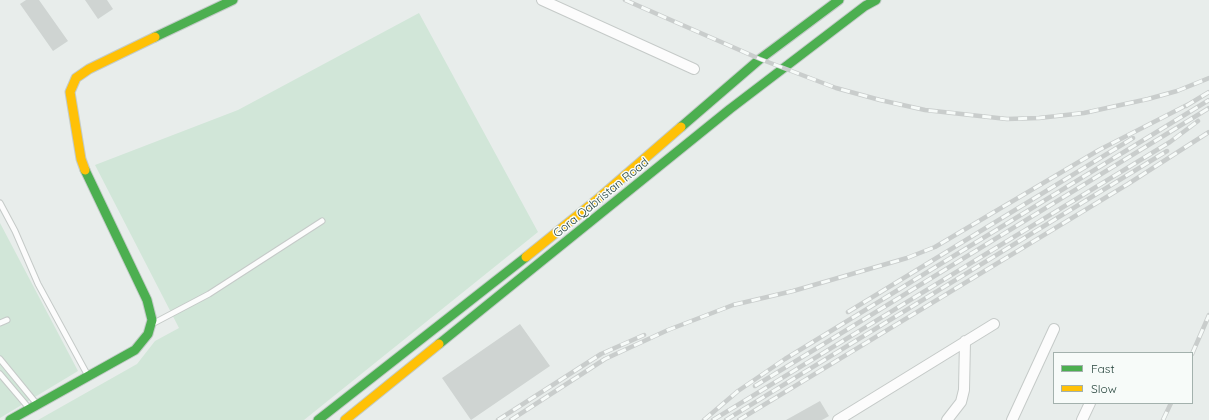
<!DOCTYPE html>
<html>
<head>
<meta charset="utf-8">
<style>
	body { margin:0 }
	#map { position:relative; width:1209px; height:420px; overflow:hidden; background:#e8edeb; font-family:Quicksand,sans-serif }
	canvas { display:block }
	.legend { position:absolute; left:1053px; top:352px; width:140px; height:52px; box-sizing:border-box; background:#f7fbf9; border:1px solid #a3b1ad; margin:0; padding:5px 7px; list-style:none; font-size:12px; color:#24423a }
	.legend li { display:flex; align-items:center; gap:8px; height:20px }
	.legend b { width:20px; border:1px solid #a3b1ad }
</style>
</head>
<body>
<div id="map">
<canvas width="1209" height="420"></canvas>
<ul class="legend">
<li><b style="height:5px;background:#4caf50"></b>Fast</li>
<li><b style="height:5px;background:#ffc107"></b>Slow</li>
</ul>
</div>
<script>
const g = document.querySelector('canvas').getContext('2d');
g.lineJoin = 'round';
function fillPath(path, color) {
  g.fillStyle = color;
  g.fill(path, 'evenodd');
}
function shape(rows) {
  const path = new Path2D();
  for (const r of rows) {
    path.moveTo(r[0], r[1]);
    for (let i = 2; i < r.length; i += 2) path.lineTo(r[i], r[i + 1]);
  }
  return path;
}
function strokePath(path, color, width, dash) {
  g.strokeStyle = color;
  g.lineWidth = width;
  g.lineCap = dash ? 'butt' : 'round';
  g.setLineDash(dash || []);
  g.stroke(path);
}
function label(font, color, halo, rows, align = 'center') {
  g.font = font + ' Quicksand,sans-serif';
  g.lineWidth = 3;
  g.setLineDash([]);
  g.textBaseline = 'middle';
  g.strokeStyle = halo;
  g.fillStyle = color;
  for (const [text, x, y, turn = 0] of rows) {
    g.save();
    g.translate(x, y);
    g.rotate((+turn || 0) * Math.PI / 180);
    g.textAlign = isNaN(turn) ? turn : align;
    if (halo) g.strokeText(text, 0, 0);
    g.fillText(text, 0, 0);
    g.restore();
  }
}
fillPath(shape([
	[419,13,538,232,304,420,38,420,137,364,155,341,179,328,95,165,238,110],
	[0,223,78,371,0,418]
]), '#d1e6d8');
fillPath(shape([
	[26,0,39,0,68,41,53,51,20,4],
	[85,0,107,0,113,9,98,19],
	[520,324,550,366,471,420,442,378],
	[820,401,829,416,822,420,786,420]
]), '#cfd4d2');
const lane = shape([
	[0,203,15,231,38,284,87,374],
	[0,323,7,320],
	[154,323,209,294,322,221],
	[0,359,36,403],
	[0,374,28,407]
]);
const street = shape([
	[542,0,694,69],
	[838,420,994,324],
	[947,420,961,402,964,390,965,341],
	[1012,420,1054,329],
	[1082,420,1090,403]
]);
const fast = shape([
	[155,37,233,0],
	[681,127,760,59,839,0],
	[439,344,730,109,865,6,876,0],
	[10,420,135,350,148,334,152,320,147,300,85,170],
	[318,420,526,257]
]);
const slow = shape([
	[85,170,81,159,70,92,76,78,89,69,155,37],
	[526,257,599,198,681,127],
	[345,420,439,344]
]);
strokePath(lane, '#c5cac8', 7);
strokePath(street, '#c5cac8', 12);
strokePath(fast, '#c3cbc8', 11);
strokePath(slow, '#c3cbc8', 11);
strokePath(lane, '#fcfcfc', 5);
strokePath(street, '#fcfcfc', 10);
strokePath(fast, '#4caf50', 9);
strokePath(slow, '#ffc107', 9);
const rail = shape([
	[625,0,760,59,836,88,880,100,925,110,1007,119,1039,118,1084,113,1148,99,1177,91,1209,78],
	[1186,106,1209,92],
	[848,312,1133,138],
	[1192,354,1209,315],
	[755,386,1209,108],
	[498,420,601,354,644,335],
	[511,420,605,359,668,330,733,305,793,291,907,258,935,247,1099,150,1191,103],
	[704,420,738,391,785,359,1209,100],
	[713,420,1170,142,1198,121],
	[726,420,1167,151],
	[739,420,1128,184,1209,132],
	[1163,420,1171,403]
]);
strokePath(rail, '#c9cdcc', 4.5);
strokePath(rail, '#f7fbf9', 3, [9]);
label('12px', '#24423a', '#f7fbf9', [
	["Gora Qabristan Road",601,198,-39]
]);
</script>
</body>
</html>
